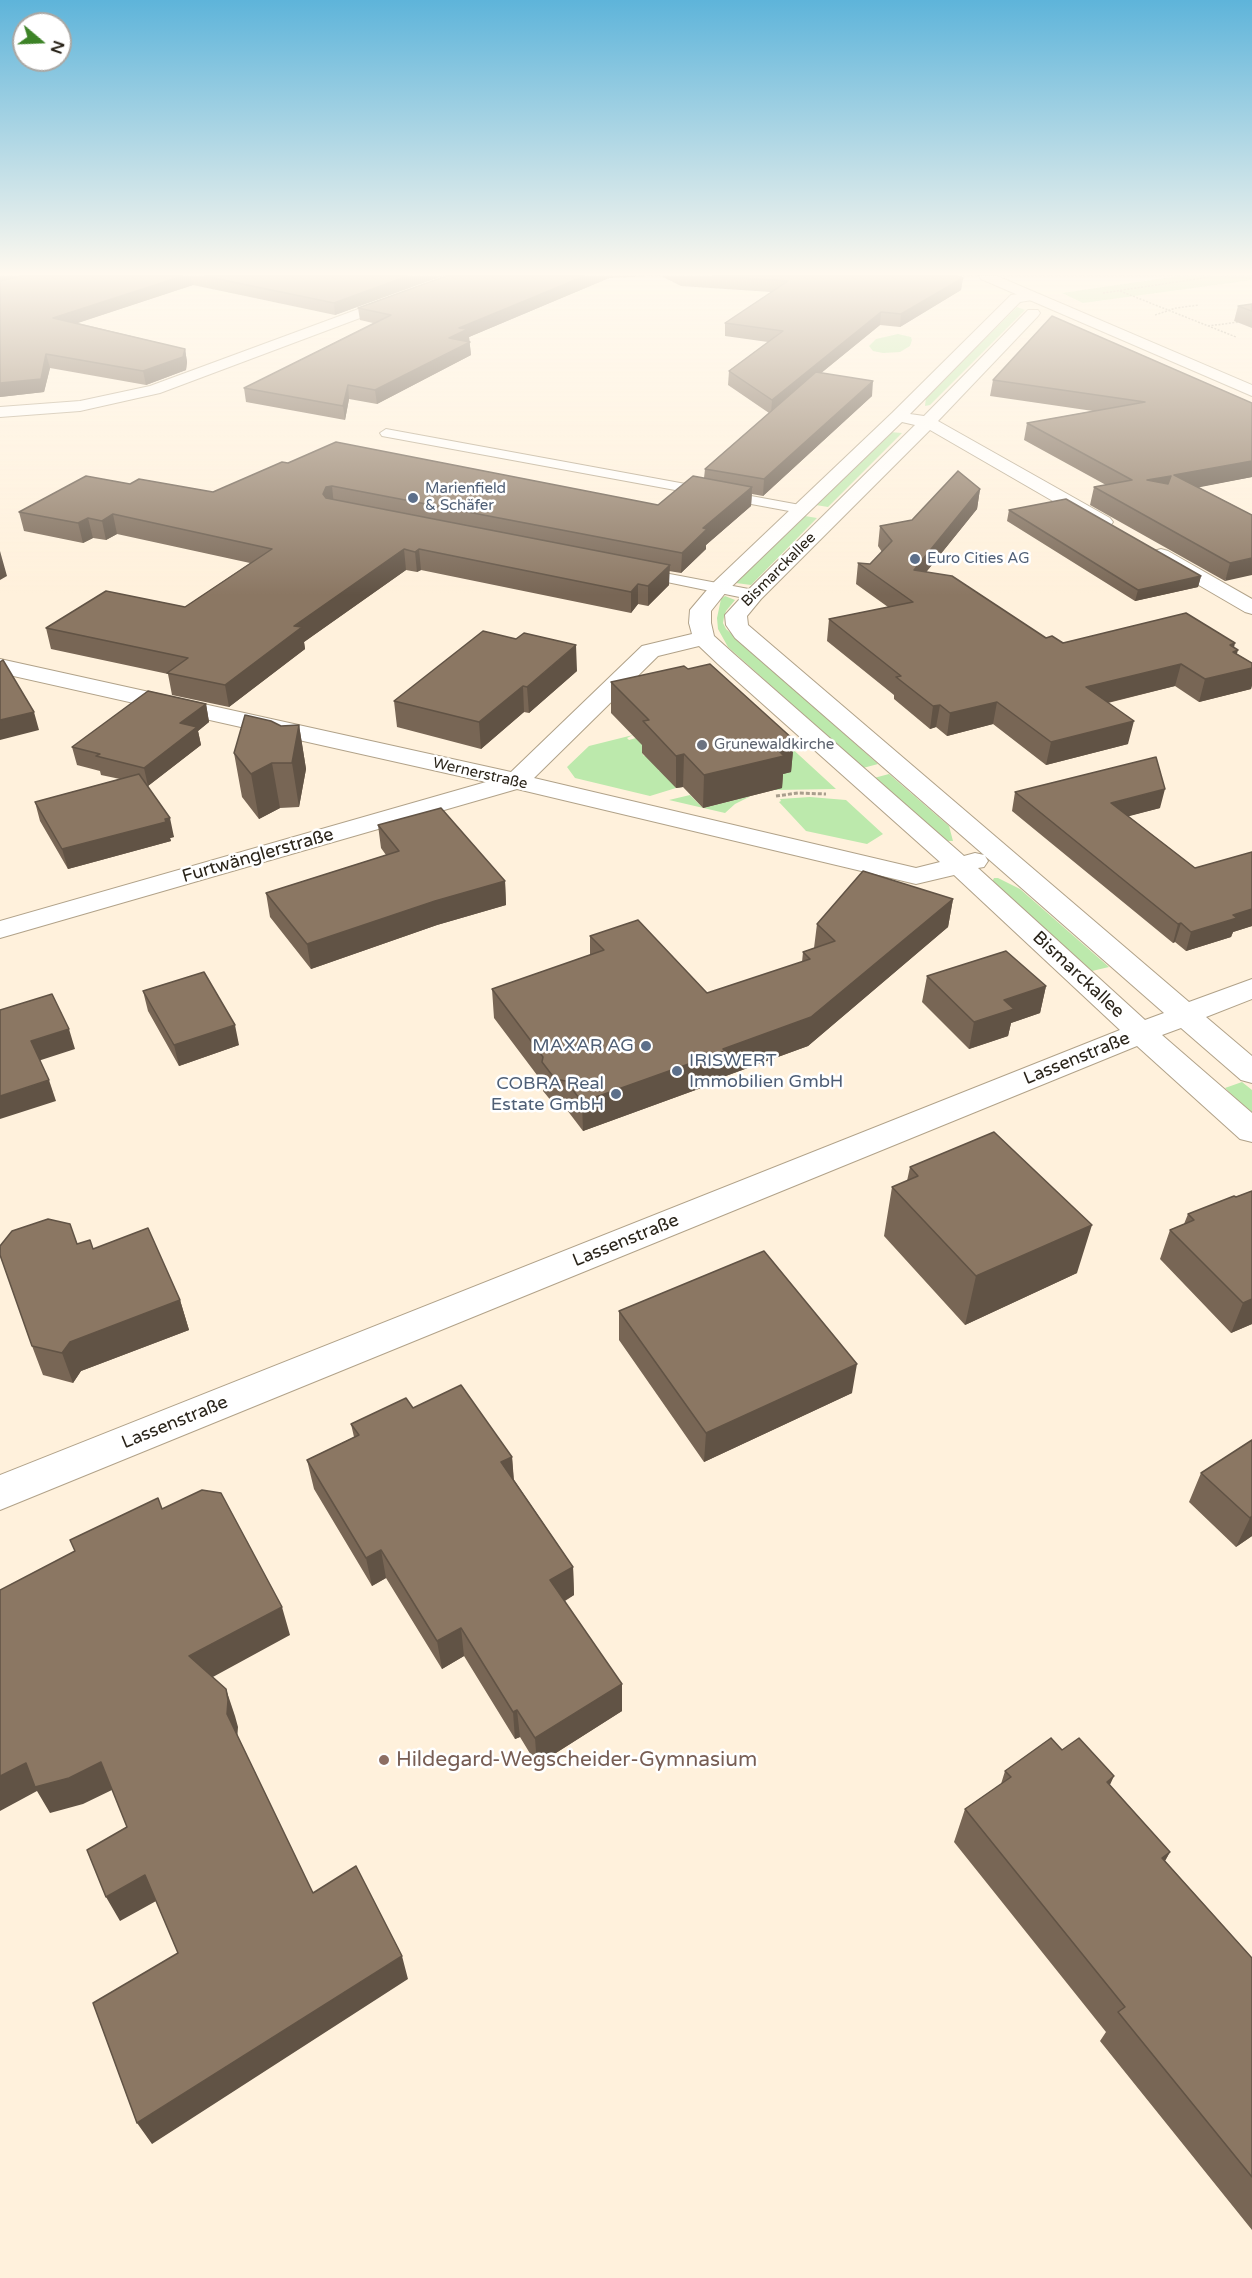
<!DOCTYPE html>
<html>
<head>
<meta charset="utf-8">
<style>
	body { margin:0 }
	#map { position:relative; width:1252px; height:2278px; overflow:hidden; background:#fff1dc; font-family:"Varela Round",sans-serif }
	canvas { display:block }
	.north { position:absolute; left:12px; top:12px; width:60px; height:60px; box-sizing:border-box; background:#fff; border:2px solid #aaa7a3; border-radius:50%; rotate:109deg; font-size:16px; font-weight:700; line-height:24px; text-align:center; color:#2a241a }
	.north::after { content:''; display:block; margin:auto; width:21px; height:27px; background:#3d8327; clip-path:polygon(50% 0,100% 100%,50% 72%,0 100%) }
</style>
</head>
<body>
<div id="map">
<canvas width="1252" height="2278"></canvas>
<div class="north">N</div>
</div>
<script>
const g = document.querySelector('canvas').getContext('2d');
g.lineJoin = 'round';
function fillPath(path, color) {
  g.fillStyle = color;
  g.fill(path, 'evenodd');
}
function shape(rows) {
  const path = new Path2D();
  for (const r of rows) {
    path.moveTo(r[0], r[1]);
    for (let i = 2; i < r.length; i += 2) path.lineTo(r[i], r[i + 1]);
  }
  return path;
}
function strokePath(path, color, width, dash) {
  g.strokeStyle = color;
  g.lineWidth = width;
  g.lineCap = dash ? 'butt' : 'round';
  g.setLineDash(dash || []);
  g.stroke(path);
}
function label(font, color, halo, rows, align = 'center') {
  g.font = font + ' "Varela Round",sans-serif';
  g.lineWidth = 5;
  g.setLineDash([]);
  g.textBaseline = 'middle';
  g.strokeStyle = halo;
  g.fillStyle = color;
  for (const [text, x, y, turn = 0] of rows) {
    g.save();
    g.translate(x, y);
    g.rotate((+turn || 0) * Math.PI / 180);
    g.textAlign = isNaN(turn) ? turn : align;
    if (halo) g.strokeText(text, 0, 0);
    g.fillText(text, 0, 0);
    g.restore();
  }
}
fillPath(shape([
	[1179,276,1252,276,1252,280,1083,303,1062,293],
	[1017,307,1025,310,930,405,925,406,926,397],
	[898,334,911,337,912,340,910,346,900,352,883,353,873,351,869,346,876,339],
	[890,432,902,433,828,507,816,505],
	[805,516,817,518,751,585,736,583],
	[725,596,735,600,726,611,724,617,723,623,726,629,878,764,863,768,728,647,718,629,717,618,721,599],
	[725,687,836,789,773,790,782,787],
	[633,735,627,738,629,740,636,738,649,751,642,753,644,756,652,754,659,771,667,770,676,788,650,796,575,778,567,767,589,746],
	[889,774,949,826,953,841,947,841,874,778],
	[690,795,703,808,751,796,735,804,725,813,669,800],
	[810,797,846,800,883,834,867,844,806,831,779,802,781,801,780,799],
	[994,878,998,878,1020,889,1109,967,1092,971,992,882],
	[1242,1082,1252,1090,1252,1114,1225,1088]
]), '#bce9ac');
const lane = shape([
	[386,429,800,505,807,509,800,513,382,436,380,433,386,429],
	[638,568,754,590,762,595,754,600,633,575,631,572,638,568]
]);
const street = shape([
	[448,276,466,276,464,279,160,393,80,411,0,417,0,407,80,401,150,386,448,276],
	[1033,292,1040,296,1038,299,1020,302,910,414,924,416,1028,310,1038,310,1040,313,1038,316,938,421,1110,518,1113,522,1110,526,1096,526,930,430,761,599,747,616,748,625,1189,1002,1252,979,1252,999,1206,1017,1252,1056,1252,1083,1241,1080,1181,1028,1162,1035,1252,1113,1252,1142,1240,1139,1137,1046,0,1510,0,1475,1120,1030,954,875,916,884,517,789,0,938,0,921,486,782,0,673,0,659,511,772,642,646,692,634,689,623,690,610,712,584,892,413,1011,295,1033,292],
	[902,422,915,425,747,591,725,615,726,625,735,638,984,855,975,853,964,856,734,654,714,636,711,623,711,611,726,592,902,422],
	[699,646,718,664,940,862,916,868,534,778,658,656,699,646],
	[985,856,1164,1013,1145,1020,978,868,984,867,988,861,985,856],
	[1161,549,1168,551,1252,599,1252,614,1245,612,1154,559,1151,555,1154,551,1161,549]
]);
const secondary = shape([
	[979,276,997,276,1252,385,1252,396,981,279,979,276]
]);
strokePath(lane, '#b1a289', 2);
strokePath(street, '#b1a289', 2);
strokePath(secondary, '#b1a289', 2);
strokePath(shape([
	[1120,291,1236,337],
	[1103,293,1216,276,1252,278],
	[1155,315,1176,308,1199,305],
	[1208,326,1239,322]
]), '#a99e8d', 1.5, [2, 1.5]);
strokePath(shape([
	[776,796,798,793,826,794]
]), '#a99e8d', 3, [4, 2]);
fillPath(lane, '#fff');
fillPath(street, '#fff');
fillPath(secondary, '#fff');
fillPath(shape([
	[0,276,442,276,335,315,193,285,78,323,185,349,187,362,186,370,146,385,50,368,44,392,0,397],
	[446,276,652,276,609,278,469,337,471,355,377,404,349,399,345,420,246,402,244,388,373,323,360,320,358,308],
	[661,276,958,276,963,278,961,290,900,327,880,325,821,373,872,396,763,496,752,494,751,506,706,545,706,549,681,573,669,571,669,585,648,606,638,604,631,613,421,570,417,572,406,570,304,642,305,649,229,707,172,695,168,674,51,649,46,628,185,607,250,563,117,534,106,540,93,538,83,543,24,531,19,512,130,484,213,492,288,463,658,505,704,478,705,469,769,413,728,385,729,371,768,342,725,336,725,323,771,292,681,286],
	[1252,304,1252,328,1234,321,1238,306],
	[993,380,1252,403,1252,477,1198,487,1252,515,1225,581,1090,505,1094,487,1106,485,1024,440,1027,423,1093,411,990,396],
	[980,489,977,509,926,572,1046,638,1063,643,1234,648,1237,654,1252,663,1252,685,1251,689,1199,702,1175,686,1108,703,1128,744,1046,765,993,724,947,736,936,727,930,729,894,699,894,695,827,641,829,619,888,607,856,584,858,563,870,564,882,552,878,546,880,526,912,520],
	[1009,510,1201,576,1198,587,1135,601,1007,521],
	[688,669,794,740,791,772,783,774,782,788,703,808,683,787,676,788,642,753,642,745,611,713,611,682],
	[577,671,529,713,524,712,481,749,397,727,394,701],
	[206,704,209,722,198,731,201,745,148,786,174,837,170,838,171,841,68,869,40,821,35,802,120,779,101,775,100,771,77,765,72,747],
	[299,725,306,769,299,807,280,808,259,819,242,797,234,753],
	[1015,792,1160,808,1128,816,1195,868,1252,852,1252,926,1233,932,1231,937,1186,951,1175,942,1173,943,1012,811],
	[378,825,505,881,506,905,437,925,311,969,270,917,266,893,386,855,381,848],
	[953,899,948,927,808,1046,723,1077,723,1080,583,1131,567,1110,557,1108,543,1091,543,1083,494,1018,492,989,590,955,590,936,707,993,802,962,803,952,814,948,817,924],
	[927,976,1046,986,1040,1013,1011,1023,1008,1036,969,1049,922,1002],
	[143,991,239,1045,179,1066,148,1011],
	[910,1167,1077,1273,965,1325,884,1236,892,1187,907,1181],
	[1252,1191,1252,1324,1231,1333,1160,1259,1170,1230,1184,1224,1188,1214],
	[77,1244,93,1249,180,1300,189,1330,81,1371,73,1383,43,1375,32,1346],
	[619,1311,852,1393,704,1462,619,1340],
	[413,1408,512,1457,514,1480,573,1567,574,1595,565,1601,622,1711,537,1765,520,1737,515,1739,464,1656,442,1669,386,1578,372,1586,314,1489,307,1460,354,1437,351,1424],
	[1252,1440,1252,1536,1236,1547,1189,1502,1201,1473],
	[1062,1750,1110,1785,1170,1852,1165,1861,1252,1958,1252,2230,1100,2041,1106,2032,954,1842,965,1809,1001,1784,1005,1771]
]), '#786655');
fillPath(shape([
	[0,276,21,276,0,282],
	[183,276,191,276,193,285,56,330,53,318],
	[408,276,442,276,335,315,334,303],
	[585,276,609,276,609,278,469,337,471,355,377,404,375,390,459,328],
	[963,278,961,290,900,327,901,314],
	[881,312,880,325,771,414,772,400],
	[185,349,187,362,186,370,146,385,143,371],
	[46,354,50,368,44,392,0,397,0,383],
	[873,381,872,396,763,496,764,479],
	[348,385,349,399,345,420,343,406],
	[1252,461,1252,477,1170,493,1174,475],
	[1171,476,1167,493,1147,480],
	[332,486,334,506,323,494,326,487],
	[752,487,751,506,706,545,706,549,681,573,682,553,703,528],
	[980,489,977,509,911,591,914,570],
	[113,514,117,534,106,540,102,521],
	[88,518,93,538,83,543,78,523],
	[404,549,406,570,304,642,305,649,229,707,225,685,294,626],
	[419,549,421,570,417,572,415,552],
	[0,551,7,576,0,580],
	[1252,558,1252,575,1225,581,1230,563],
	[670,565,669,585,648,606,648,586],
	[1201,576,1198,587,1135,601,1138,590],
	[638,584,638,604,631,613,631,592],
	[1235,643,1233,652,1238,650,1232,672,1230,645],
	[576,645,577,671,529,713,527,687],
	[1181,664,1175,686,1081,709,1086,687],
	[1252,668,1252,685,1251,689,1199,702,1205,679],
	[523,686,524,712,481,749,479,722],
	[997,702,993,724,947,736,950,713],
	[206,704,209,722,198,731,201,745,148,786,144,768,180,723],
	[940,705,936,727,930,729,933,706],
	[34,712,39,730,0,740,0,720],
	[1134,721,1128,744,1046,765,1051,742],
	[299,725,306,769,299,807,292,763],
	[794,740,791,772,783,774,782,788,703,808,704,775,773,745],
	[684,754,683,787,676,788,676,756],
	[272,763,280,808,259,819,251,774],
	[1165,789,1160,808,1107,822,1111,803],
	[170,818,174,837,170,838,171,841,68,869,62,849],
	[505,881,506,905,437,925,311,969,307,944,435,901],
	[953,899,948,927,808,1046,723,1077,723,1080,583,1131,582,1102,723,1049],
	[1252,909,1252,926,1233,932,1231,937,1186,951,1191,932,1233,915],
	[1181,923,1175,942,1173,943,1178,924],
	[1046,986,1040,1013,1011,1023,1008,1036,969,1049,974,1022,1004,1000],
	[235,1025,239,1045,179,1066,174,1045],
	[69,1029,75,1049,38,1061,31,1041],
	[49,1080,56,1101,0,1119,0,1096],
	[1092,1225,1077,1273,965,1325,976,1276],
	[1252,1299,1252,1324,1231,1333,1243,1303],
	[180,1300,189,1330,81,1371,73,1383,62,1353,70,1342],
	[857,1364,852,1393,704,1462,706,1433],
	[512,1457,514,1486,501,1462],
	[1252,1516,1252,1536,1236,1547,1250,1518],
	[381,1550,386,1578,372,1586,366,1558],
	[573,1567,574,1595,552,1608,550,1580],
	[282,1607,290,1635,200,1684,189,1656],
	[461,1628,464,1656,442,1669,437,1641],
	[622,1684,622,1711,537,1765,535,1738],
	[226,1689,235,1716,238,1727,237,1741,227,1714],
	[517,1710,520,1737,515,1739,513,1712],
	[101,1762,114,1789,83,1804,50,1813,37,1791,0,1811,0,1776,26,1763],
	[1114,1776,1099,1809,1107,1782],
	[1170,1852,1152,1883,1162,1858],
	[145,1875,158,1900,120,1921,106,1897],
	[402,1956,408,1979,152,2144,137,2123]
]), '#615345');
const building = shape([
	[20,276,183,276,53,318,185,349,183,357,143,371,46,354,41,379,0,383,0,281,20,276],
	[204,276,408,276,334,303,204,276],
	[446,276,585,276,459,328,468,329,449,338,470,342,375,390,348,385,343,406,244,388,391,315,358,308,446,276],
	[712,276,958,276,963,278,901,314,881,312,772,400,729,371,783,331,725,323,788,281,712,276],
	[1252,304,1252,311,1238,306,1252,304],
	[1052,316,1252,403,1252,461,1174,475,1252,515,1252,558,1230,563,1094,487,1132,480,1027,423,1145,402,993,380,1052,316],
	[1171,476,1168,484,1147,480,1171,476],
	[816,372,873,381,764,479,705,469,816,372],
	[336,442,658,505,693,476,752,487,703,528,707,529,682,553,332,486,326,487,323,494,326,498,670,565,648,586,638,584,631,592,419,549,415,552,404,549,294,626,302,627,225,685,167,673,188,658,46,628,106,591,185,607,272,549,113,514,102,521,88,518,78,523,19,512,86,476,130,484,139,479,213,492,282,462,288,463,336,442],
	[958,471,980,489,914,570,952,576,1046,638,1052,636,1063,643,1186,613,1235,643,1230,645,1238,650,1233,652,1252,663,1252,668,1205,679,1181,664,1086,687,1134,721,1051,742,997,702,950,713,940,705,933,706,896,677,901,676,829,619,913,602,858,563,870,564,892,541,880,526,912,520,958,471],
	[1066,499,1201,576,1138,590,1009,510,1066,499],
	[483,631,516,639,524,633,576,645,527,687,523,686,479,722,394,701,483,631],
	[3,660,34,712,0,720,0,662,3,660],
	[710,664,794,740,773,745,784,756,704,775,684,754,676,756,643,721,649,720,611,682,684,666,688,669,710,664],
	[148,691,206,704,180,723,197,727,144,768,96,756,100,754,72,747,148,691],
	[245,715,271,721,281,726,299,725,292,763,272,763,251,774,234,753,245,715],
	[1156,757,1165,789,1111,803,1195,868,1252,852,1252,909,1233,915,1237,918,1191,932,1181,923,1178,924,1015,792,1156,757],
	[139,774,170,818,165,819,166,822,62,849,35,802,139,774],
	[441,808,505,881,435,901,307,944,266,893,399,851,378,825,441,808],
	[863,871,953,899,811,1017,723,1049,725,1051,582,1102,566,1081,555,1079,542,1062,543,1057,492,989,604,950,590,936,638,920,707,993,810,959,803,952,835,941,817,924,863,871],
	[1006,951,1046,986,1004,1000,1014,1009,974,1022,927,976,1006,951],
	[204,972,235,1025,174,1045,143,991,204,972],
	[52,994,69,1029,31,1041,49,1080,0,1096,0,1010,52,994],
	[994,1132,1092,1225,976,1276,892,1187,918,1176,910,1167,994,1132],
	[1252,1191,1252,1299,1243,1303,1170,1230,1194,1220,1188,1214,1234,1196,1236,1197,1252,1191],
	[48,1219,70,1224,77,1244,90,1240,93,1249,148,1228,180,1300,70,1342,62,1353,32,1346,0,1255,0,1246,12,1231,48,1219],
	[764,1251,857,1364,706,1433,619,1311,764,1251],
	[461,1385,512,1457,501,1462,573,1567,550,1580,622,1684,535,1738,517,1710,513,1712,461,1628,437,1641,381,1550,366,1558,307,1460,359,1435,351,1424,406,1398,413,1408,461,1385],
	[1252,1440,1252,1516,1250,1518,1201,1473,1252,1440],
	[202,1490,221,1493,282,1607,189,1656,226,1689,228,1700,227,1714,313,1893,356,1866,402,1956,137,2123,93,2003,178,1953,145,1875,106,1897,87,1850,127,1827,101,1762,69,1778,35,1787,26,1763,0,1776,0,1590,75,1551,70,1540,158,1498,162,1509,202,1490],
	[1051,1738,1062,1750,1079,1738,1114,1776,1107,1782,1170,1852,1162,1858,1252,1958,1252,2177,1118,2012,1125,2007,965,1809,1011,1777,1005,1771,1051,1738]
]);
fillPath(building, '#8b7763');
strokePath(building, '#615345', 1.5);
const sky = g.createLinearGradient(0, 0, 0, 595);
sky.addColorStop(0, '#5eb4da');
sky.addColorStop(0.46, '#fff9ef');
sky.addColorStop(1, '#fff9ef00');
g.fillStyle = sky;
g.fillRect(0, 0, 1252, 595);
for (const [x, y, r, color] of [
	[413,498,6,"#5c6f8a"],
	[915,559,6,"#5c6f8a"],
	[702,745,6,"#6b7280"],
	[646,1046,6,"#5c6f8a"],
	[677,1071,6,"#5c6f8a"],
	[616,1094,6,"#5c6f8a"],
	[384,1760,6,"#8d6e63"]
]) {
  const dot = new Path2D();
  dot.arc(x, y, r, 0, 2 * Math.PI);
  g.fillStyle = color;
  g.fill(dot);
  strokePath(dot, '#fff', 2);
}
label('15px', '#4e5e75', '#fff', [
	["Marienfield",425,489],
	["& Schäfer",425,506],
	["Euro Cities AG",927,559]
], 'left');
label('15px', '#2a241a', '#fff', [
	["Bismarckallee",779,570,-45],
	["Wernerstraße",480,774,13]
]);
label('15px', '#5b616d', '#fff', [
	["Grunewaldkirche",714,745]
], 'left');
label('18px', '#2a241a', '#fff', [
	["Furtwänglerstraße",258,856,-16],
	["Bismarckallee",1078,975,43],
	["Lassenstraße",1077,1059,-22],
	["Lassenstraße",626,1241,-22],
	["Lassenstraße",175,1423,-22]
]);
label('18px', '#4e5e75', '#fff', [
	["MAXAR AG",634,1046],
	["IRISWERT",689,1061,"left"],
	["Immobilien GmbH",689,1082,"left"],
	["COBRA Real",604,1084],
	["Estate GmbH",604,1105]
], 'right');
label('21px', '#785e54', '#fff', [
	["Hildegard-Wegscheider-Gymnasium",396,1760]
], 'left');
</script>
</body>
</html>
